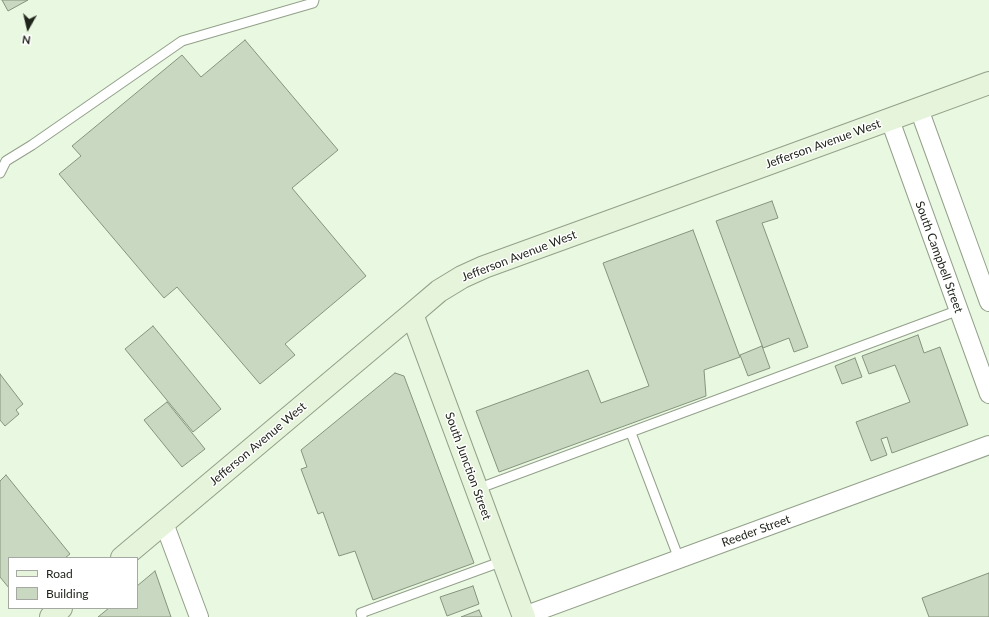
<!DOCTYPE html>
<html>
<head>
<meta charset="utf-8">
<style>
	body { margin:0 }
	#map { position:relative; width:989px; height:617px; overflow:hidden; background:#e9f8e0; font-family:Lato,sans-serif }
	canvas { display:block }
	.legend { position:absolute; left:8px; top:557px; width:130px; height:52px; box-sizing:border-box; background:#fff; border:1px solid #a6a8a4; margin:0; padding:5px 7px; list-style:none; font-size:12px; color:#20251c }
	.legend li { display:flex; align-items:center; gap:8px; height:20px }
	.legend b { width:20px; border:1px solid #a6a8a4 }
	.north { position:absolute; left:8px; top:8px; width:40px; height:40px; -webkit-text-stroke:3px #fff; paint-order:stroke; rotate:188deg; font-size:11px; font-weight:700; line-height:16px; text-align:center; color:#20251c }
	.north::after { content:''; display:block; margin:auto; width:14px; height:18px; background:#20251c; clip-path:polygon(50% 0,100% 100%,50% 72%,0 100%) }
</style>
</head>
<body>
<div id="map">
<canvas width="989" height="617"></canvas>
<ul class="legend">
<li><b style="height:5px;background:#e5f4da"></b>Road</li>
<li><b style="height:11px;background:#c9d8c0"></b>Building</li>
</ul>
<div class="north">N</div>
</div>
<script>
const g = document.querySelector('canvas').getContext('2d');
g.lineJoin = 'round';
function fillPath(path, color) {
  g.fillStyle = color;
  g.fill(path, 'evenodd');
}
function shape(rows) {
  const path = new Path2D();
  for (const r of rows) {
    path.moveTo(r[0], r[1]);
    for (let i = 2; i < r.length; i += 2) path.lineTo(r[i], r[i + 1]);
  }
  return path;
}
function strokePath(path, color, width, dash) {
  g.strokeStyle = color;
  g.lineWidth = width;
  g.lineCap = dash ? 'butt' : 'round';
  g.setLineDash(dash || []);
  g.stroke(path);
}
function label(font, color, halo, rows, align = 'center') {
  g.font = font + ' Lato,sans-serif';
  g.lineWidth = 3;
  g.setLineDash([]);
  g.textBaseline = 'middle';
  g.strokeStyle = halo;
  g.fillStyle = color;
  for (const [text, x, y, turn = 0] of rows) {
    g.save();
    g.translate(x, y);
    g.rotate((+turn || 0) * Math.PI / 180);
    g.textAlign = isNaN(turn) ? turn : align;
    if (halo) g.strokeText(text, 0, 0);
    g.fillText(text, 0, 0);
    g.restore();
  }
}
const building = shape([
	[2,0,28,0,8,11,2,0],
	[245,40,338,150,292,188,366,276,285,344,295,355,260,384,177,287,164,298,59,174,81,156,72,146,182,55,201,77,245,40],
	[772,201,778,218,762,223,808,347,794,352,789,338,763,348,716,221,772,201],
	[693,230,740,357,704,370,706,396,499,472,476,411,588,370,601,403,649,386,603,263,693,230],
	[153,326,221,409,193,432,125,349,153,326],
	[918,335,924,353,940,347,968,425,892,453,887,437,881,439,887,455,871,461,856,422,910,402,895,365,869,374,862,356,918,335],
	[762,346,770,368,748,376,740,355,762,346],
	[855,358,862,377,842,384,835,366,855,358],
	[395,373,404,376,474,563,373,600,355,551,339,556,323,512,318,514,301,469,307,467,301,450,395,373],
	[0,374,23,404,16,410,19,414,5,426,0,420,0,374],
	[167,402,205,449,182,467,144,420,167,402],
	[6,475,70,554,65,558,9,558,9,588,0,577,0,481,6,475],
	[155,571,171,617,98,617,109,608,137,608,137,586,155,571],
	[989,573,989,617,929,617,922,598,989,573],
	[473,586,479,604,447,616,440,597,473,586],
	[479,610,482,617,461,617,479,610]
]);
fillPath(building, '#c9d8c0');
strokePath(building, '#86947e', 1);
const lane = shape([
	[0,173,6,161,32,145,182,41,313,3,314,0],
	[631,433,679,559],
	[477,489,959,310],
	[362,617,361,613,503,561]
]);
const street = shape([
	[919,109,989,302],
	[890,120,989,394],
	[164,523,199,617],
	[524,616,989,445]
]);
const secondary = shape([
	[412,314,524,617],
	[122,558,412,314,439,291,462,277,484,267,765,165,989,83],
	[51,617,61,608]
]);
strokePath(lane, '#93a08a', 11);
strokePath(street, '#93a08a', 20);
strokePath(secondary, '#93a08a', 24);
strokePath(lane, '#fff', 9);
strokePath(street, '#fff', 18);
strokePath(secondary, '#e5f4da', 22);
label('12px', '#20251c', '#fff', [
	["Jefferson Avenue West",823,144,-20],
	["Jefferson Avenue West",519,256,-21],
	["South Campbell Street",939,257,70],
	["Jefferson Avenue West",258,444,-40],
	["South Junction Street",468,466,70],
	["Reeder Street",756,531,-20]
]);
</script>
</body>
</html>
